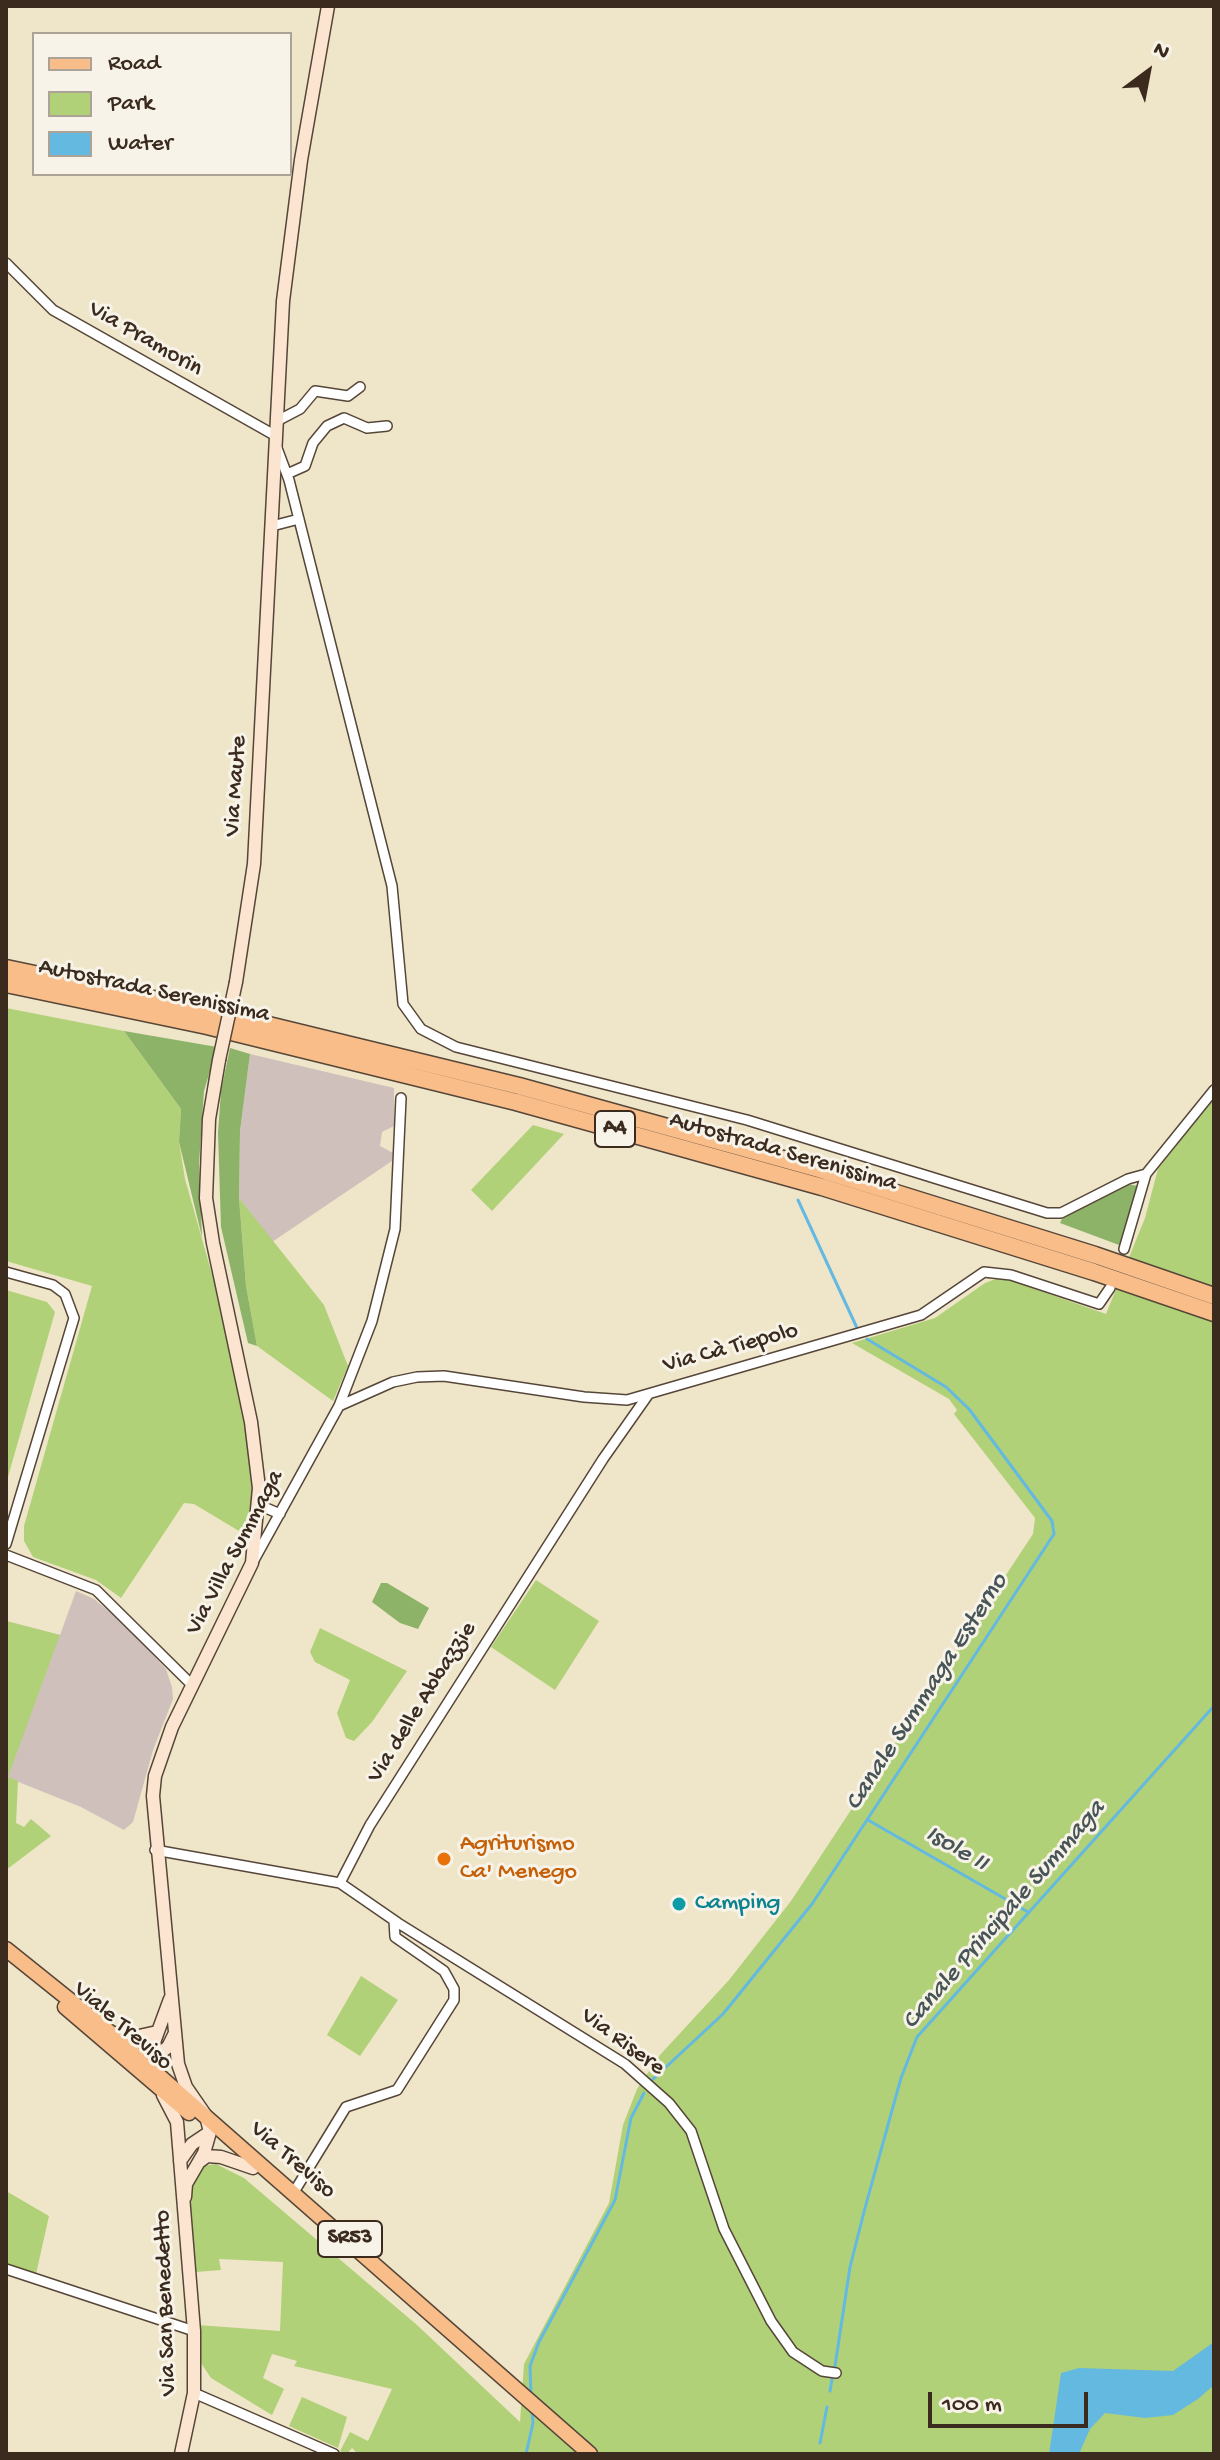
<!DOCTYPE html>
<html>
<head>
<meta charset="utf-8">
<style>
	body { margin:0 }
	#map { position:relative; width:1220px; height:2460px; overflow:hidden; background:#efe5c9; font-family:"Gochi Hand",sans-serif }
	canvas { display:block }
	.frame { position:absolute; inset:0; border:8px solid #3b2a1e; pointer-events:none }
	.legend { position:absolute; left:32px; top:32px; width:260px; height:144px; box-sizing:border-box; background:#f7f3e8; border:2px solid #aca397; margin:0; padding:10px 14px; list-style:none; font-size:24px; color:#3b2a1e }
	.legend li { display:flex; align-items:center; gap:16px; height:40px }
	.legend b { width:40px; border:2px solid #aca397 }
	.north { position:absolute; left:1108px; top:32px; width:80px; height:80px; -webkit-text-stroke:6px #f7f3e8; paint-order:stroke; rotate:32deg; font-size:22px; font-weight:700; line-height:32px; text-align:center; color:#3b2a1e }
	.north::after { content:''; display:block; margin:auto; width:28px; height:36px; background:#3b2a1e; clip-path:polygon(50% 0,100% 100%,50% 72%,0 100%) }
	.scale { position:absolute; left:928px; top:2392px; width:160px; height:36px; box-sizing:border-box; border:4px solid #3b2a1e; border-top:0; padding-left:10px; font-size:24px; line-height:28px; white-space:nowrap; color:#3b2a1e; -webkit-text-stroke:6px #f7f3e8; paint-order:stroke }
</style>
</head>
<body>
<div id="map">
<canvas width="1220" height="2460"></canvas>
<div class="frame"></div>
<ul class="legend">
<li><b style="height:10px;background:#f8bd89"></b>Road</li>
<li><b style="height:22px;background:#b1d178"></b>Park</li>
<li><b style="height:22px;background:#64b9e0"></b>Water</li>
</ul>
<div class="north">N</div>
<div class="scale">100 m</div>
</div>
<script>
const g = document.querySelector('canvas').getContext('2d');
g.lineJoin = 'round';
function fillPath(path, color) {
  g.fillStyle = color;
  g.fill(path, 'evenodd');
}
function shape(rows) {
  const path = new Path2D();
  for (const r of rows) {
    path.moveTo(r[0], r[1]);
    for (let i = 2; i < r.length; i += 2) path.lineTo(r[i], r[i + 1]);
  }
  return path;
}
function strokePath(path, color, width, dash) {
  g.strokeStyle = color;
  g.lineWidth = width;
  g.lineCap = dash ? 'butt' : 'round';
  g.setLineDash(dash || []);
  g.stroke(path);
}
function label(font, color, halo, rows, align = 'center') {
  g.font = font + ' "Gochi Hand",sans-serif';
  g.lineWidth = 6;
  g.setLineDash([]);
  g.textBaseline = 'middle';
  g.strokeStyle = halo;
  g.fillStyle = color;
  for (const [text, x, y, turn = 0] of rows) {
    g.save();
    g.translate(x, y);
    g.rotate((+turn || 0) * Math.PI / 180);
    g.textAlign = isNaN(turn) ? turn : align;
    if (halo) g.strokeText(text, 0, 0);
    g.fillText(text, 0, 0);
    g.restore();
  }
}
fillPath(shape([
	[250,1054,394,1088,394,1126,382,1132,380,1146,393,1153,392,1161,272,1242,239,1198,240,1131],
	[76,1591,94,1599,126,1625,166,1669,172,1687,173,1699,153,1750,133,1822,124,1830,81,1807,6,1777,6,1621,60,1635]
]), '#d0c0bc');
fillPath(shape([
	[6,1008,124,1031,181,1109,179,1142,185,1179,215,1285,248,1435,253,1489,249,1537,194,1504,184,1503,121,1598,96,1580,33,1557,24,1541,24,1526,92,1286,6,1261],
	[1214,1098,1214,2454,358,2454,352,2448,347,2454,340,2451,350,2432,368,2441,392,2389,294,2366,297,2361,272,2354,263,2378,284,2389,272,2415,211,2378,201,2363,197,2325,280,2331,283,2262,219,2259,221,2270,196,2272,189,2188,203,2166,216,2164,244,2178,417,2325,520,2422,524,2364,609,2203,623,2125,637,2089,660,2055,729,1980,791,1901,1033,1534,1035,1518,954,1414,957,1410,949,1399,852,1343,935,1318,985,1283,1001,1277,1106,1314,1145,1218,1158,1169],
	[533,1125,564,1134,492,1211,471,1190],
	[239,1198,324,1305,348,1366,333,1401,257,1346,246,1286],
	[6,1290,47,1302,55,1312,6,1484],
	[536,1580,599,1621,555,1690,491,1647],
	[6,1621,60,1635,8,1777,18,1781,16,1823,24,1827,31,1819,51,1836,6,1870],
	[320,1628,407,1671,372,1722,354,1741,346,1738,337,1713,350,1680,315,1662,310,1652],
	[361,1976,398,2000,360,2056,327,2035],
	[6,2191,49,2216,36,2274,6,2264],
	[302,2397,347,2417,338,2448,289,2426]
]), '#b1d178');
fillPath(shape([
	[124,1031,217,1047,204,1091,199,1164,202,1237,179,1142,181,1109],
	[230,1048,250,1054,240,1131,239,1198,246,1286,257,1346,248,1343,221,1227,218,1133,221,1091],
	[1127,1184,1138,1186,1124,1241,1119,1245,1060,1223,1062,1219],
	[381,1583,387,1583,429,1608,418,1629,400,1623,372,1602]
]), '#8cb368');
fillPath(shape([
	[1214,2342,1214,2385,1198,2399,1173,2415,1145,2418,1105,2413,1090,2429,1079,2454,1049,2454,1061,2373,1079,2368,1173,2371]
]), '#64b9e0');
strokePath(shape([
	[798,1200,857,1328],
	[868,1820,1028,1912],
	[652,2080,723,2014,812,1904,1054,1534,1052,1521,969,1409,946,1387,867,1339],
	[835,2366,850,2267,865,2208,901,2078,917,2037,1214,1706],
	[830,2391,832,2379],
	[531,2396,530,2366,539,2342,615,2200,631,2118,644,2093],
	[820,2443,827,2407],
	[526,2454,533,2423,532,2411]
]), '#64b9e0', 3);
const street = shape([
	[6,263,53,310,276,436],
	[277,421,300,409,315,391,348,396,360,387],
	[277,448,289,480,392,886,403,1004,421,1029,456,1047,747,1120,1047,1213,1061,1213,1128,1179,1146,1174],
	[287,474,305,466,313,443,327,426,344,418,367,428,387,426],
	[272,526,299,519],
	[1124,1249,1146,1174,1214,1090],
	[6,1272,53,1285,65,1294,74,1318,6,1544],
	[339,1406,393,1382,417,1377,444,1376,584,1397,627,1400,921,1315,984,1272,1011,1275,1099,1304,1110,1288],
	[259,1505,280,1514],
	[6,1555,96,1590,192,1685],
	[254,1560,339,1406,372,1321,395,1229,401,1098],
	[155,1850,340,1883,370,1825,603,1459,648,1395],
	[340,1883,398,1923,625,2064,669,2103,691,2131,724,2229,771,2321,793,2352,822,2371,836,2373],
	[294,2192,346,2107,397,2090,454,2000,454,1989,444,1971,395,1937,394,1920],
	[6,2269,194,2331],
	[194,2393,334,2454]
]);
const secondary = shape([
	[236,982,254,864,283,301,301,160,328,6],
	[114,2033,130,2038,157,2032],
	[146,2064,170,1999],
	[146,2064,168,2047,175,2033],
	[163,2095,177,2122,194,2331,194,2393,181,2454],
	[180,2161,192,2144,210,2132],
	[199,2162,207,2156,221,2157,253,2168],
	[185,2197,186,2184,204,2153,210,2132,206,2116,186,2087,178,2064,153,1796,155,1776,172,1727,252,1563,259,1488,251,1422,213,1243,206,1198,209,1119,219,1060]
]);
const primary = shape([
	[6,1949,107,2030,590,2454],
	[65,2007,189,2113]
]);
const highway = shape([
	[6,968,215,1012,519,1086,819,1169,1095,1255,1214,1296],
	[6,984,207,1026,516,1102,822,1187,1094,1272,1214,1313]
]);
strokePath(street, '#564638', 12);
strokePath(secondary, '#564638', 15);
strokePath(primary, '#564638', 17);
strokePath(highway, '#564638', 19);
strokePath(street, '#fff', 9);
strokePath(secondary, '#fce5d0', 12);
strokePath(primary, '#f8bd89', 14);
strokePath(highway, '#f8bd89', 16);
const secondaryBridge = shape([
	[219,1060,236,982]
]);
strokePath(secondaryBridge, '#564638', 15, []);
strokePath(secondaryBridge, '#fce5d0', 12);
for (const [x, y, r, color] of [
	[444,1859,8,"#e8710a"],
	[679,1904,8,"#0f9aa8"]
]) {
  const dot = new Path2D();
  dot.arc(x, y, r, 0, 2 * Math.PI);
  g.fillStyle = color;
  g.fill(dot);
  strokePath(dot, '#f7f3e8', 3);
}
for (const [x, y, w] of [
	[615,1129,40],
	[350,2239,64]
]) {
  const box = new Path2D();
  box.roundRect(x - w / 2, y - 18, w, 36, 6);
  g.fillStyle = '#f7f3e8';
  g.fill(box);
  strokePath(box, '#3b2a1e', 2);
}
label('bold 22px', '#3b2a1e', null, [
	["A4",615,1129],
	["SR53",350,2239]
]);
label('24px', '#3b2a1e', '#f7f3e8', [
	["Via Pramorin",145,340,30],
	["Via Maute",237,786,-86],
	["Autostrada Serenissima",154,992,12],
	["Autostrada Serenissima",783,1153,16],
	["Via Cà Tiepolo",731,1349,-15],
	["Via Villa Summaga",236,1553,-62],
	["Via delle Abbazzie",423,1703,-58],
	["Viale Treviso",122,2027,41],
	["Via Risere",622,2043,36],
	["Via Treviso",292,2161,41],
	["Via San Benedetto",167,2303,-92]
]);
label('24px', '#c56008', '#f7f3e8', [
	["Agriturismo",460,1845],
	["Ca' Menego",460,1873]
], 'left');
label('24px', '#0d838f', '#f7f3e8', [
	["Camping",695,1904]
], 'left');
label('italic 26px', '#475558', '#f7f3e8', [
	["Canale Summaga Esterno",928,1693,-57],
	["Isole II",956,1850,30],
	["Canale Principale Summaga",1005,1916,-49]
]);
</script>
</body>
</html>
